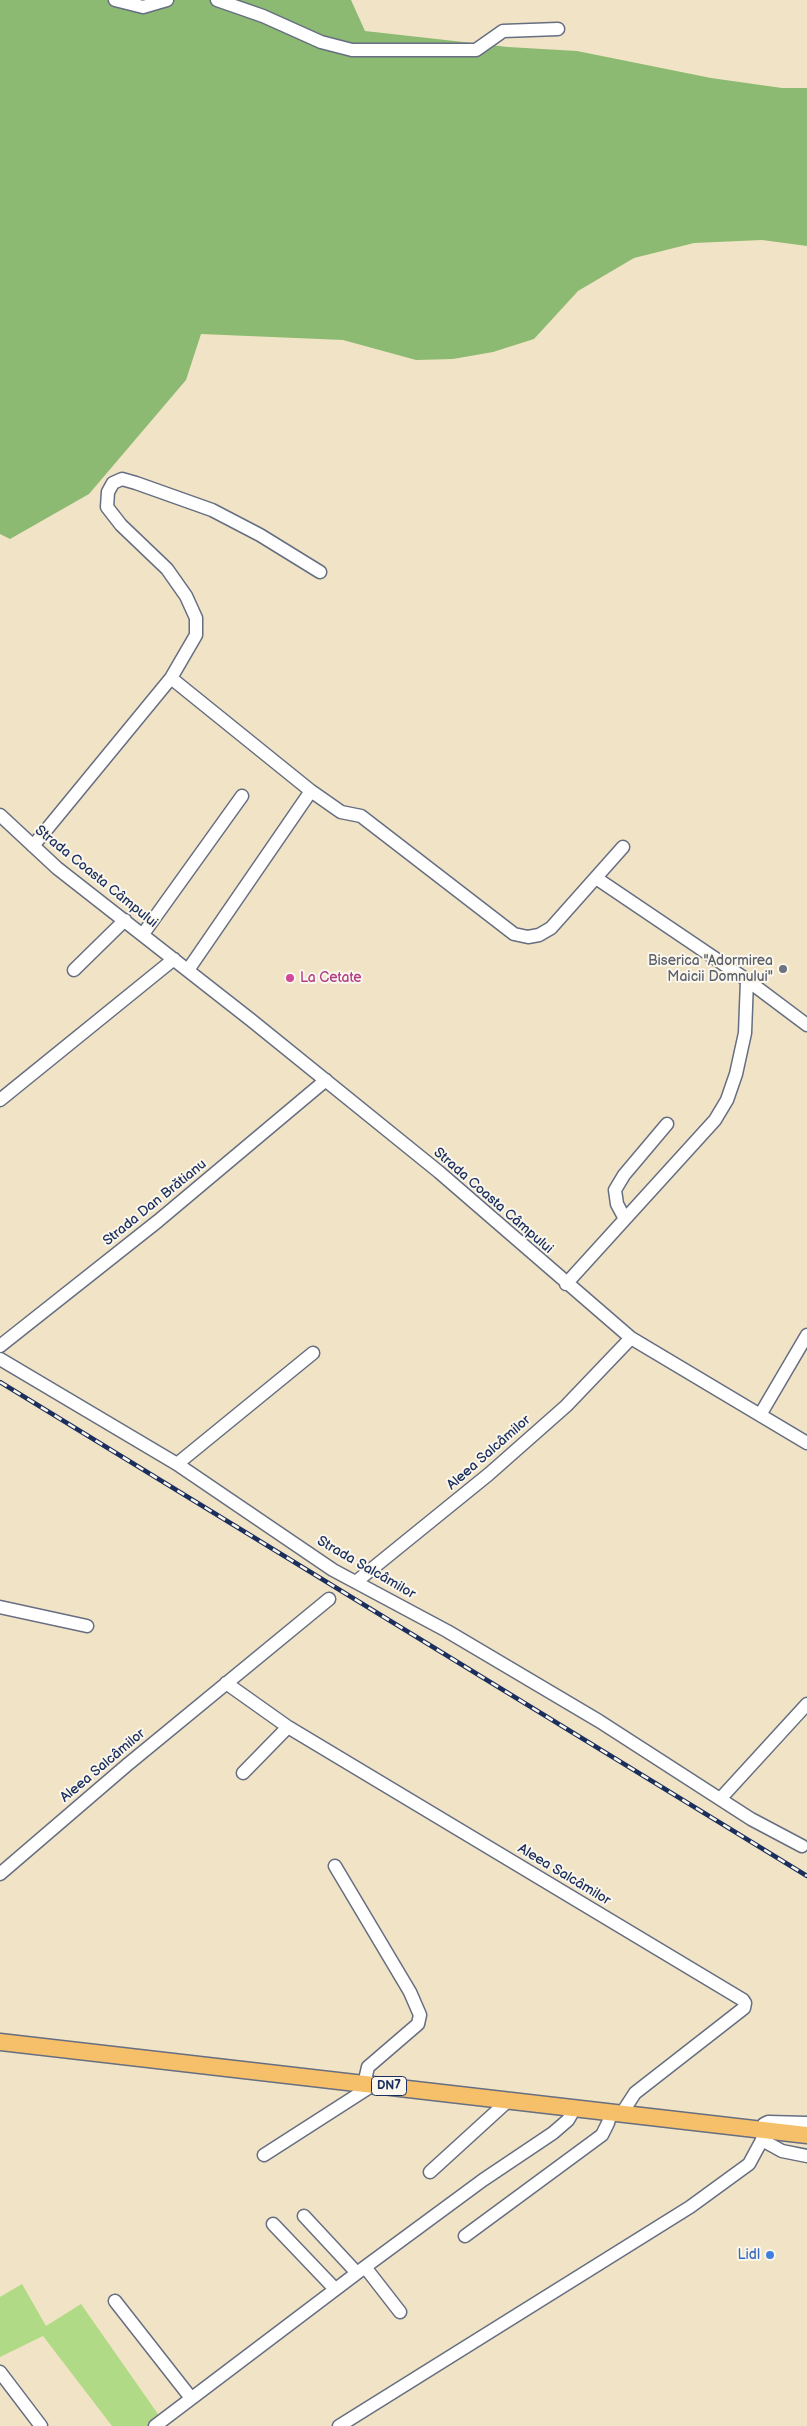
<!DOCTYPE html>
<html>
<head>
<meta charset="utf-8">
<style>
	body { margin:0 }
	canvas { display:block; background:#f1e3c5 }
</style>
</head>
<body>
<canvas width="807" height="2426"></canvas>
<script>
const g = document.querySelector('canvas').getContext('2d');
g.lineJoin = 'round';
function fillPath(path, color) {
  g.fillStyle = color;
  g.fill(path, 'evenodd');
}
function shape(rows) {
  const path = new Path2D();
  for (const r of rows) {
    path.moveTo(r[0], r[1]);
    for (let i = 2; i < r.length; i += 2) path.lineTo(r[i], r[i + 1]);
  }
  return path;
}
function strokePath(path, color, width, dash) {
  g.strokeStyle = color;
  g.lineWidth = width;
  g.lineCap = dash ? 'butt' : 'round';
  g.setLineDash(dash || []);
  g.stroke(path);
}
function label(font, color, halo, rows, align = 'center') {
  g.font = font + ' "Balsamiq Sans",sans-serif';
  g.lineWidth = 4;
  g.setLineDash([]);
  g.textBaseline = 'middle';
  g.strokeStyle = halo;
  g.fillStyle = color;
  for (const [text, x, y, turn = 0] of rows) {
    g.save();
    g.translate(x, y);
    g.rotate((+turn || 0) * Math.PI / 180);
    g.textAlign = isNaN(turn) ? turn : align;
    if (halo) g.strokeText(text, 0, 0);
    g.fillText(text, 0, 0);
    g.restore();
  }
}
fillPath(shape([
	[22,2284,46,2326,81,2304,160,2417,149,2426,112,2426,43,2336,0,2357,0,2297]
]), '#b0da85');
fillPath(shape([
	[0,0,351,0,365,31,508,47,577,51,711,78,782,88,807,88,807,246,762,240,694,243,634,258,578,291,534,339,493,352,453,359,416,360,343,340,201,334,186,380,89,494,10,539,0,534]
]), '#8cba72');
const minor = shape([
	[115,0,143,7,167,0],
	[217,0,263,16,321,42,352,50,476,50,503,31,558,29],
	[171,678,311,791,341,812,361,816,514,934,528,937,539,935,551,928,623,847],
	[0,815,57,868,251,1020,439,1172,631,1338,807,1443],
	[33,846,171,678,196,635,196,618,186,596,167,569,121,525,107,507,108,492,113,483,122,479,136,483,212,510,260,535,320,572],
	[596,878,747,980,807,1025],
	[143,934,242,796],
	[74,970,125,920],
	[188,970,311,791],
	[0,1100,174,959],
	[625,1219,617,1204,615,1190,624,1175,667,1124],
	[566,1284,715,1120,727,1100,736,1074,745,1033,747,980],
	[0,1346,158,1221,326,1080],
	[0,1359,177,1464,333,1570,447,1631,599,1721,751,1819,802,1846],
	[760,1415,807,1335],
	[177,1464,313,1353],
	[357,1581,489,1474,566,1406,631,1338],
	[0,1607,87,1626],
	[226,1683,288,1727,743,2000,745,2003,744,2008,635,2093,622,2113],
	[243,1773,288,1727],
	[721,1798,807,1704],
	[335,1866,410,1992,420,2015,418,2024,368,2067,364,2084],
	[0,1874,127,1765,329,1599],
	[762,2140,782,2151,807,2156],
	[264,2155,373,2085],
	[430,2172,509,2100],
	[304,2216,357,2273],
	[273,2224,335,2289],
	[465,2236,602,2135,608,2123,611,2112],
	[365,2267,400,2312],
	[115,2301,191,2398],
	[0,2372,41,2426],
	[155,2426,365,2267,483,2180,553,2133,568,2120,575,2108],
	[339,2426,690,2207,749,2164,762,2140,764,2124,768,2122,807,2123]
]);
const major = shape([
	[0,2042,807,2135]
]);
strokePath(minor, '#666e82', 15);
strokePath(major, '#666e82', 19);
strokePath(minor, '#fff', 12);
strokePath(major, '#f6c06b', 16);
const rail = shape([
	[0,1382,807,1876]
]);
strokePath(rail, '#1b2f5e', 4.5);
strokePath(rail, '#fbf7ec', 2.5, [8]);
for (const [x, y, r, color] of [
	[783,969,5,"#6b7280"],
	[290,978,5,"#d1479c"],
	[770,2255,5,"#3f7fe0"]
]) {
  const dot = new Path2D();
  dot.arc(x, y, r, 0, 2 * Math.PI);
  g.fillStyle = color;
  g.fill(dot);
  strokePath(dot, '#fbf7ec', 2);
}
for (const [x, y, w] of [
	[389,2086,35]
]) {
  const box = new Path2D();
  box.roundRect(x - w / 2, y - 9.5, w, 19, 4);
  g.fillStyle = '#fbf7ec';
  g.fill(box);
  strokePath(box, '#1b2f5e', 1);
}
label('bold 12px', '#1b2f5e', null, [
	["DN7",389,2086]
]);
label('14px', '#1b2f5e', '#fbf7ec', [
	["Strada Coasta Câmpului",96,877,39],
	["Strada Coasta Câmpului",493,1201,41],
	["Strada Dan Brătianu",155,1203,-39],
	["Aleea Salcâmilor",489,1453,-41],
	["Strada Salcâmilor",366,1568,30],
	["Aleea Salcâmilor",103,1766,-40],
	["Aleea Salcâmilor",564,1875,31]
]);
label('14px', '#5b616d', '#fbf7ec', [
	["Biserica \"Adormirea",773,961],
	["Maicii Domnului\"",773,977]
], 'right');
label('14px', '#b23c85', '#fbf7ec', [
	["La Cetate",300,978]
], 'left');
label('14px', '#366cbe', '#fbf7ec', [
	["Lidl",760,2255]
], 'right');
</script>
</body>
</html>
